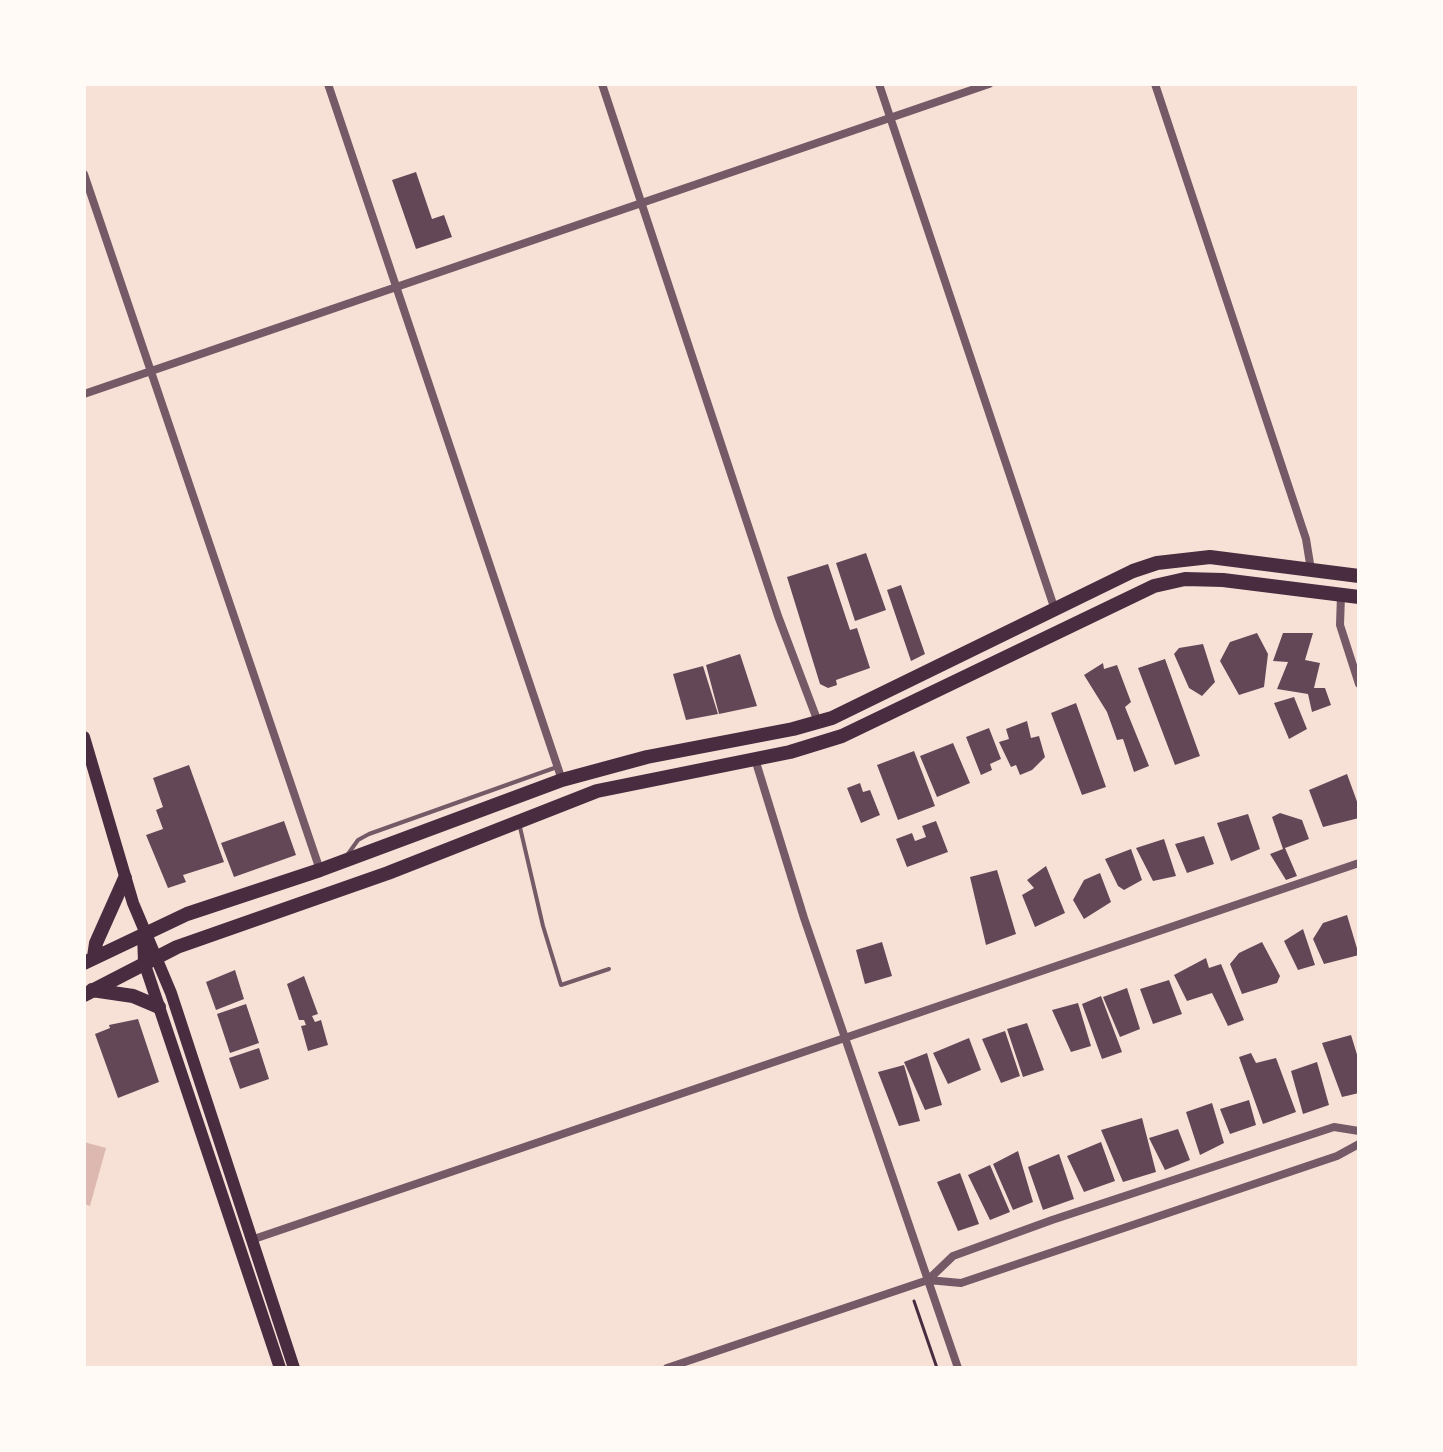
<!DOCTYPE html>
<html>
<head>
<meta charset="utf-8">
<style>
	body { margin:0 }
	#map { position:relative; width:1443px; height:1452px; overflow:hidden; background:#f7e1d7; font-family:Ubuntu,sans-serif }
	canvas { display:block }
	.frame { position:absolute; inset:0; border:86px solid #fffaf5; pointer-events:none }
</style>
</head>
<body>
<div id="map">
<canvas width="1443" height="1452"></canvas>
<div class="frame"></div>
</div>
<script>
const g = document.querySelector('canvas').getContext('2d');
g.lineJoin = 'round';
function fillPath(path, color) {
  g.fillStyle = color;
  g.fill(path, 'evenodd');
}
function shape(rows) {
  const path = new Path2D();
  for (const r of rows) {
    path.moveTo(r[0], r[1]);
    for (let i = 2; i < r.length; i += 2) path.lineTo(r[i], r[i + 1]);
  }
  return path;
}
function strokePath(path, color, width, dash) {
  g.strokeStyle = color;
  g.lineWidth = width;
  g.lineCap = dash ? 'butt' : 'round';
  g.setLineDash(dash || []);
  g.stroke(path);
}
fillPath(shape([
	[84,1142,106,1148,90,1206,84,1204]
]), '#dcb8b0');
fillPath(shape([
	[416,172,432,219,444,215,452,237,416,249,392,180],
	[866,553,886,610,855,621,836,563],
	[828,564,850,630,857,628,870,668,836,680,837,685,828,688,820,684,787,577],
	[901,585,925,654,911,661,887,590],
	[1257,633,1268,654,1264,687,1239,695,1220,661,1230,642],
	[1283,633,1313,633,1305,660,1320,663,1314,688,1325,688,1331,705,1312,712,1308,694,1277,689,1288,662,1273,661],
	[1203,644,1215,682,1202,696,1189,688,1174,654,1179,648],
	[740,654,757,706,719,714,706,665],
	[1165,659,1200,756,1175,765,1138,668],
	[1103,663,1104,669,1117,665,1131,702,1125,707,1149,766,1134,772,1123,739,1117,740,1107,712,1084,675],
	[703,666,718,714,686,720,673,674],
	[1294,697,1307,729,1289,739,1274,703],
	[1076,703,1106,787,1082,795,1051,713],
	[1027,721,1031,738,1039,736,1045,757,1032,770,1020,775,1016,765,1011,767,999,742,1009,739,1006,729],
	[989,728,1001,759,990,764,992,770,981,775,966,737],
	[953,743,970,783,937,797,920,756],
	[914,751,935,806,898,820,877,765],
	[189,765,224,862,183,875,186,882,168,888,146,835,163,829,156,810,163,807,153,778],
	[1347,774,1359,807,1359,818,1323,827,1309,790],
	[860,783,863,792,870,790,880,815,861,823,847,788],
	[1280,813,1302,820,1309,839,1285,848,1297,876,1286,880,1270,854,1283,849,1272,817],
	[1248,814,1260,849,1231,861,1217,823],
	[284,821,296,855,234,877,221,843],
	[936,821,948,852,907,867,896,839,912,833,915,841,926,837,922,826],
	[1204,836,1214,864,1187,873,1175,844],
	[1164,839,1176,876,1153,881,1136,848],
	[1131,849,1142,880,1124,890,1118,886,1105,859],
	[1046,866,1065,913,1035,927,1022,895,1034,888,1027,880],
	[997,870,1016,934,986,945,970,877],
	[1100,873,1111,902,1084,919,1073,900,1084,880],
	[1347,915,1359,955,1324,964,1313,939,1323,923],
	[1303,929,1315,965,1298,970,1284,941],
	[882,942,892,976,865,984,856,950],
	[1262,942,1280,976,1277,983,1242,994,1230,964,1239,953],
	[1206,958,1209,968,1221,964,1244,1020,1228,1026,1212,993,1187,1001,1174,975],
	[235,970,244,999,216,1010,206,982],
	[304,976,318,1014,312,1016,315,1022,321,1020,328,1045,308,1051,301,1026,306,1025,304,1020,299,1020,287,984],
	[1169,980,1182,1014,1153,1024,1140,989],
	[1127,988,1140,1029,1120,1037,1103,997],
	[1101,996,1122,1052,1102,1059,1082,1004],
	[1078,1003,1091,1046,1071,1052,1052,1010],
	[246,1004,259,1043,230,1053,217,1014],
	[138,1019,159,1082,118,1098,95,1034,110,1028,109,1025],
	[1027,1023,1044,1070,1023,1077,1007,1029],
	[1005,1031,1020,1076,1001,1083,982,1039],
	[1351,1035,1359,1061,1359,1093,1342,1097,1322,1043],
	[969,1038,981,1070,948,1084,933,1053],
	[259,1048,269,1079,240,1089,229,1058],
	[927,1053,942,1105,925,1110,904,1062],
	[1251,1053,1256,1063,1276,1058,1296,1112,1263,1124,1239,1057],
	[1317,1062,1329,1105,1303,1114,1291,1071],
	[904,1065,920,1121,899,1126,878,1072],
	[1249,1100,1256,1125,1230,1134,1220,1109],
	[1212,1103,1224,1143,1200,1155,1186,1112],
	[1142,1118,1156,1172,1123,1182,1101,1130],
	[1178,1129,1190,1160,1165,1170,1149,1138],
	[1101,1142,1115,1181,1084,1192,1067,1156],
	[1018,1151,1033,1202,1013,1210,993,1164],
	[1059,1154,1074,1199,1043,1210,1028,1167],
	[990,1165,1010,1212,990,1220,968,1175],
	[960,1173,979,1224,958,1231,937,1182]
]), '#644757');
strokePath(shape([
	[914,1301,937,1368]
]), '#4a2c40', 3);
strokePath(shape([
	[519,823,543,926,561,985,609,969],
	[348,854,358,840,369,834,557,767]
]), '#755966', 4);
strokePath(shape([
	[328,84,562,780],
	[602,84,778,616,818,722],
	[879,84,1055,610],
	[1155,84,1306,539,1311,570],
	[84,174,320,870],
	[84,394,989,84],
	[1341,595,1340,625,1359,684],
	[755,759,804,918,958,1368],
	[251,1240,1359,863],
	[928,1280,961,1283,1337,1156,1359,1144],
	[667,1368,928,1280,953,1256,1052,1220,1334,1127,1359,1131]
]), '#755966', 8);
strokePath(shape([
	[84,737,133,903,171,993,294,1368],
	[143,934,144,962,280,1368]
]), '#4a2c40', 12);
strokePath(shape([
	[94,957,96,943,125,878],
	[84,963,187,914,320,870,562,780,647,757,793,729,832,718,1133,571,1157,563,1210,557,1359,576],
	[92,990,133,996,159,1007],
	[84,995,177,947,388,873,597,791,790,752,842,736,1154,586,1185,579,1223,580,1359,597]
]), '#4a2c40', 14);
</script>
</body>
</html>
